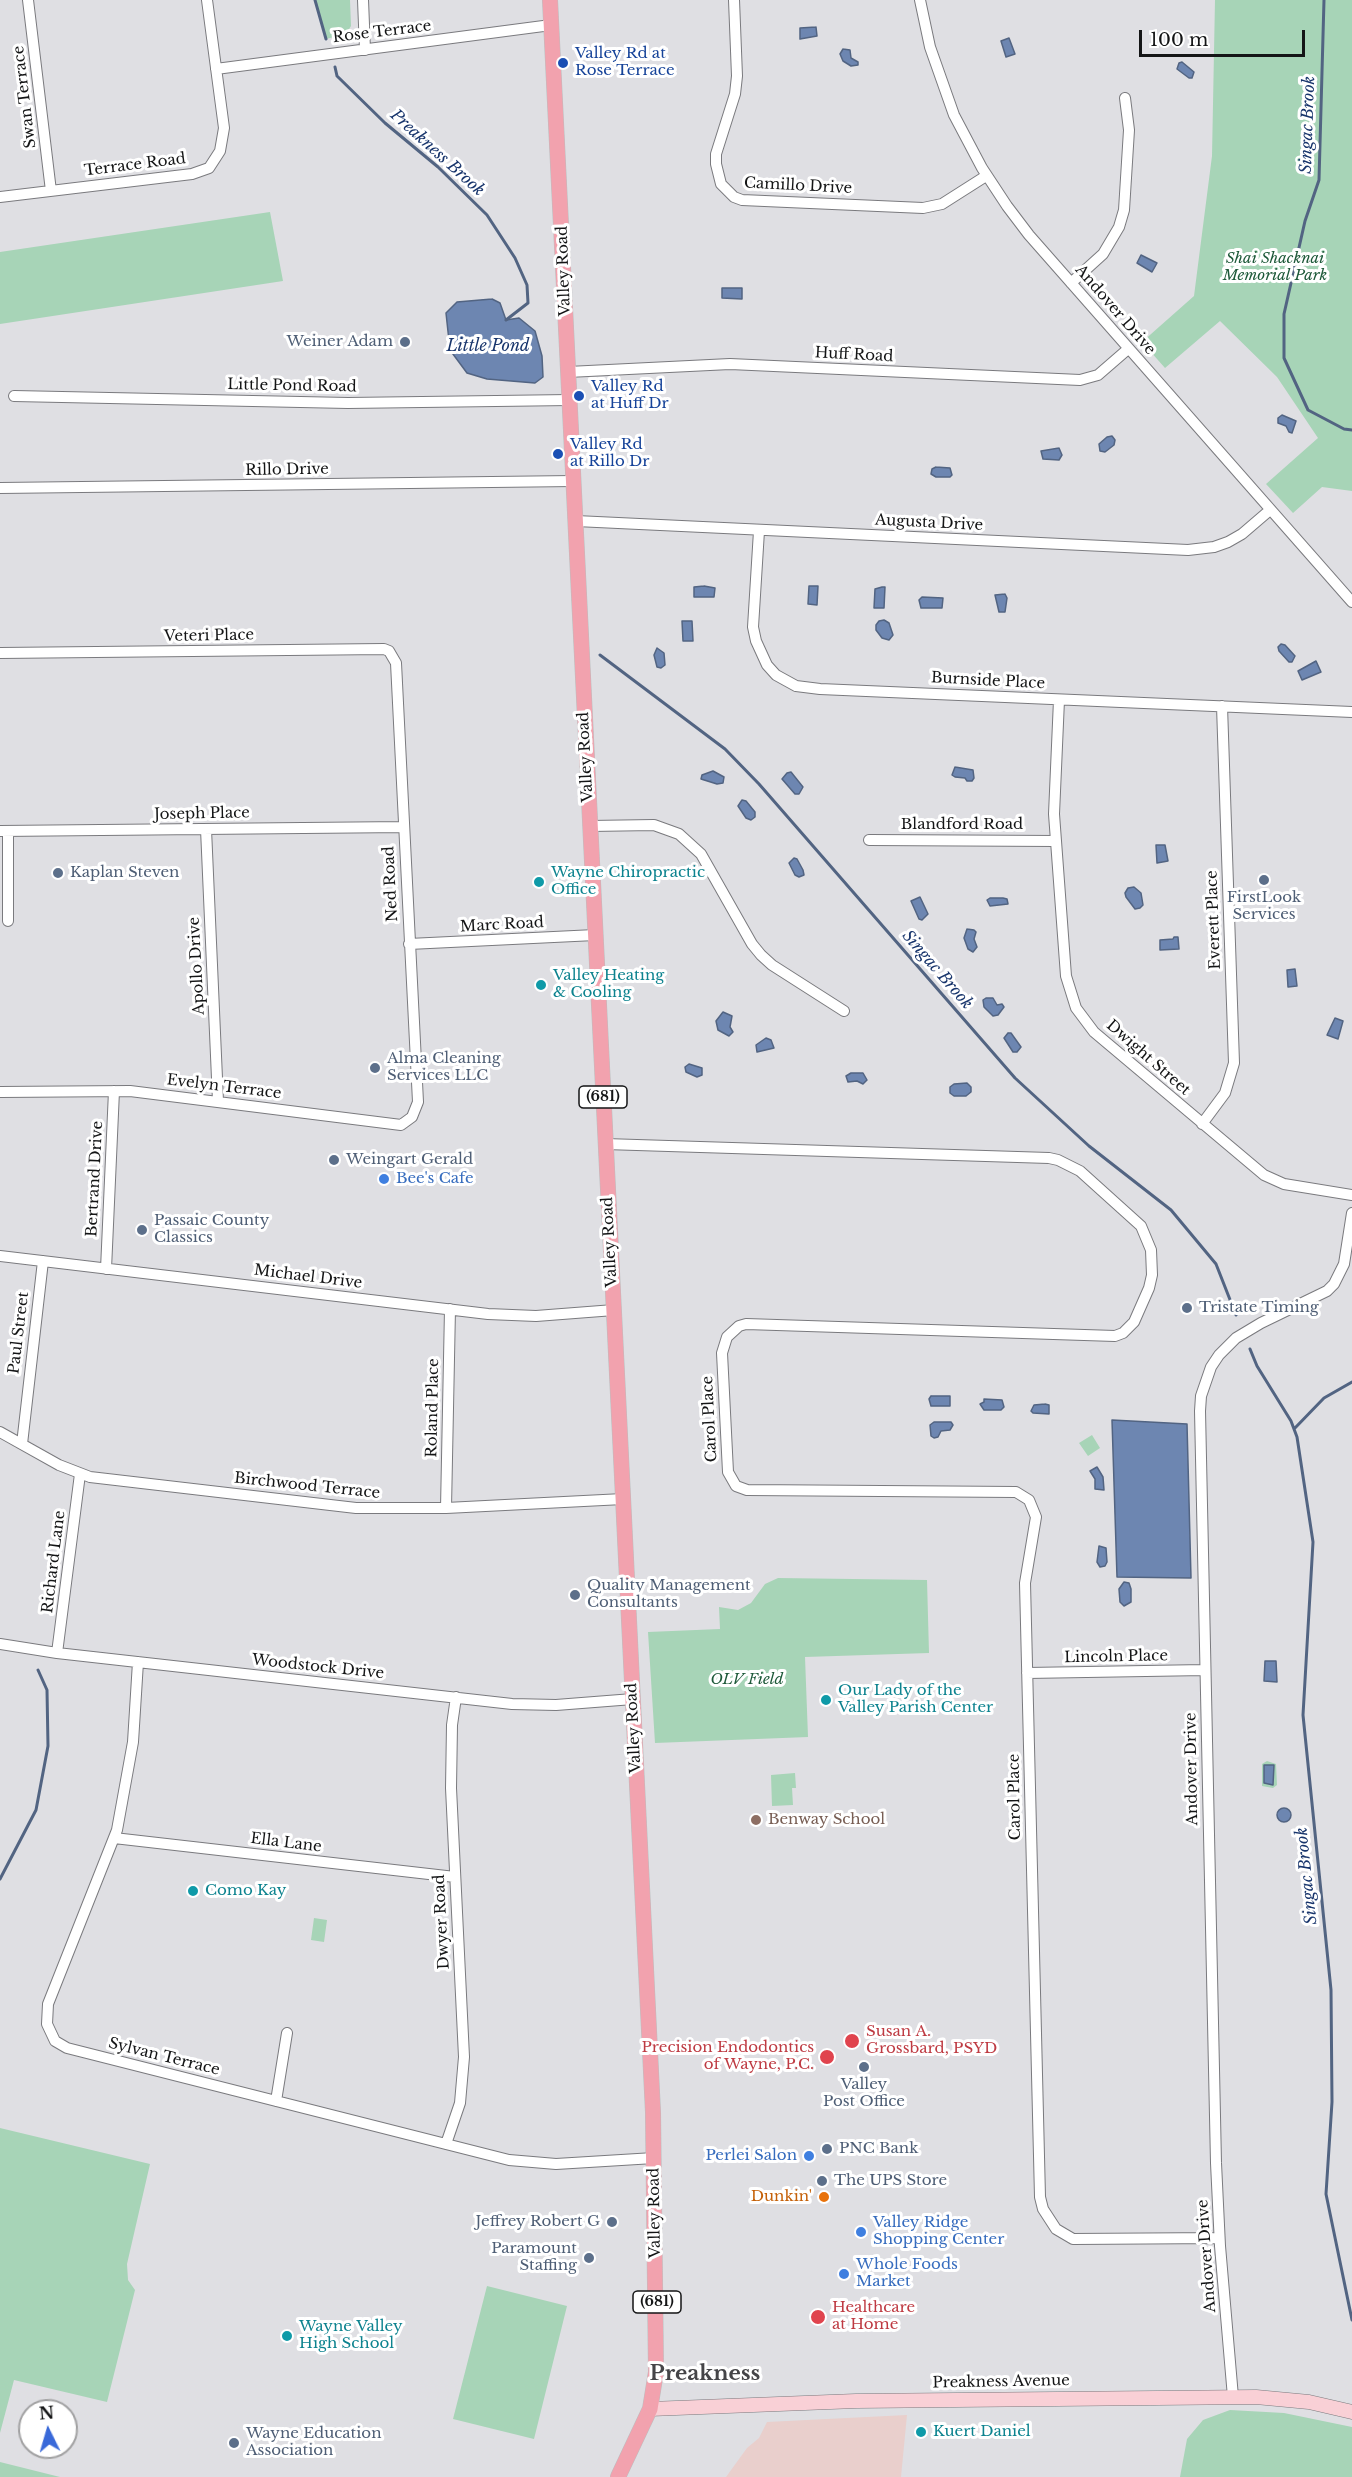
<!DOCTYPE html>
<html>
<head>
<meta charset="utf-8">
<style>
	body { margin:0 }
	#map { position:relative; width:1352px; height:2477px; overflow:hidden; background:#dfdfe3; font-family:"Libre Baskerville",serif }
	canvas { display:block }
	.north { position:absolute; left:18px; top:2399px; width:60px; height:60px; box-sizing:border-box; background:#fff; border:2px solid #a1a1a2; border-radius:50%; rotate:355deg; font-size:16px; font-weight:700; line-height:24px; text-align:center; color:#141516 }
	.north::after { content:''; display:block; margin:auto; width:21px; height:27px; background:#3969d9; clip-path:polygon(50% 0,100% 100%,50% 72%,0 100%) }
	.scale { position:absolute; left:1139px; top:30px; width:166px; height:27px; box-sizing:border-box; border:3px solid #141516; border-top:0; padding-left:8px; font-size:18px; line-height:21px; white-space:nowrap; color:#141516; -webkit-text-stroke:4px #fff; paint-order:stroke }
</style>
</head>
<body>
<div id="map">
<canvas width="1352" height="2477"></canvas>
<div class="north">N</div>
<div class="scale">100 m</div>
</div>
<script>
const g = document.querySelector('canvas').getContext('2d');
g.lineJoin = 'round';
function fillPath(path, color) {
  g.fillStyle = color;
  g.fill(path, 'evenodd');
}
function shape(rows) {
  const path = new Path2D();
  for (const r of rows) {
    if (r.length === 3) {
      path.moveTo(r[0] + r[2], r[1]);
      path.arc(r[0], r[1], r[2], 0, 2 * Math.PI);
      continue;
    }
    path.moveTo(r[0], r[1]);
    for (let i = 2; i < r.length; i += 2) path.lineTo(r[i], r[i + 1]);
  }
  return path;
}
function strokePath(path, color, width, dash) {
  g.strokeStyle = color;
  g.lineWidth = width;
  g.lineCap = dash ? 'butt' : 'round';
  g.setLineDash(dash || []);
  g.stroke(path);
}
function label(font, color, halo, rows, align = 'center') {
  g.font = font + ' "Libre Baskerville",serif';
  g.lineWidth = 6;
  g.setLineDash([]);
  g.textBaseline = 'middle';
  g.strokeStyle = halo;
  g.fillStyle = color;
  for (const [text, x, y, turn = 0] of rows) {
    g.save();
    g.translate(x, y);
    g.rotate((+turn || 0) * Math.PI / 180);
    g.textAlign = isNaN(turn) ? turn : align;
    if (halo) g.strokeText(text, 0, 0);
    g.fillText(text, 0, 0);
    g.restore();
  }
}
fillPath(shape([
	[907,2415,901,2477,726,2477,747,2448,759,2438,767,2422]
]), '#e9cfcc');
fillPath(shape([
	[315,0,350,0,351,26,346,34,326,39],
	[1215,0,1352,0,1352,491,1322,487,1293,513,1266,484,1318,438,1277,377,1220,321,1165,368,1142,342,1194,296,1212,156],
	[270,212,283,281,0,324,0,252],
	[1092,1435,1100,1448,1088,1456,1079,1443],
	[778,1578,927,1580,929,1653,805,1657,808,1737,655,1743,648,1632,720,1629,719,1607,738,1610,751,1603,765,1584],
	[1267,1761,1276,1764,1277,1785,1273,1788,1262,1786,1262,1764],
	[795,1773,796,1788,792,1788,793,1805,772,1806,771,1775],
	[314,1918,327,1920,324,1942,311,1940],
	[0,2128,150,2164,127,2264,128,2280,135,2290,107,2402,14,2380,0,2433],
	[487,2286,567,2306,534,2439,453,2419],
	[1230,2410,1284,2413,1352,2427,1352,2477,1180,2477,1187,2439,1203,2420],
	[0,2462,60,2477,0,2477]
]), '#a7d4b7');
const water = shape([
	[816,27,817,36,800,39,800,28,816,27],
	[1009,38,1015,54,1006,57,1001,41,1009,38],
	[843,49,850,50,851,58,858,62,858,65,851,66,843,61,840,54,843,49],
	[1182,62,1194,72,1192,78,1189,78,1177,69,1179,63,1182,62],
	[1141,255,1157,263,1152,272,1137,263,1141,255],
	[722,288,742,288,742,299,722,298,722,288],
	[492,299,500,303,506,320,519,318,535,331,542,356,543,377,535,383,487,379,467,373,450,350,446,313,457,302,492,299],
	[1282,415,1296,421,1292,433,1289,432,1286,426,1278,423,1278,418,1282,415],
	[1112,436,1115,440,1114,445,1105,452,1100,451,1099,444,1107,437,1112,436],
	[1059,448,1062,455,1059,460,1043,459,1041,451,1059,448],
	[936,467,950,468,952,475,950,477,936,477,931,474,932,469,936,467],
	[704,586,715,588,714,597,694,597,694,587,704,586],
	[809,586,818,586,817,605,808,604,809,586],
	[882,587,885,587,884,608,874,608,875,589,882,587],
	[1005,594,1007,598,1005,612,999,612,995,595,1005,594],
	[922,597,943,598,942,608,921,608,919,600,922,597],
	[682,621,692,621,693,641,683,641,682,621],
	[879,621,884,620,889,623,893,635,889,640,882,638,876,630,876,625,879,621],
	[1281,644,1285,645,1295,656,1292,662,1289,662,1279,651,1278,647,1281,644],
	[657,648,664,653,665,665,661,668,657,667,654,655,657,648],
	[1316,661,1321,672,1302,680,1298,671,1316,661],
	[955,767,973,770,974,778,972,781,967,781,965,778,955,777,952,775,955,767],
	[713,771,724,777,723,783,717,784,701,779,702,775,713,771],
	[791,772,803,787,799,794,795,794,782,779,787,773,791,772],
	[742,800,746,801,755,812,755,817,751,820,746,818,738,806,742,800],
	[1156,845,1165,845,1168,861,1157,863,1156,845],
	[794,858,797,859,803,870,804,875,799,877,795,875,789,863,794,858],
	[1134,887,1141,893,1143,905,1140,908,1135,909,1126,897,1125,893,1128,888,1134,887],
	[920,897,928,914,922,920,919,919,911,901,920,897],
	[990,898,1003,898,1007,899,1008,904,990,906,987,900,990,898],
	[967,929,974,930,976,932,974,939,977,947,973,952,968,949,964,938,967,929],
	[1174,937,1178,937,1179,949,1160,950,1160,940,1173,939,1174,937],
	[1295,969,1297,986,1288,987,1287,970,1295,969],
	[986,998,993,998,997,1005,1002,1004,1004,1007,998,1015,993,1016,984,1007,983,1000,986,998],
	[723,1012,732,1016,730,1027,733,1032,729,1036,718,1030,716,1021,723,1012],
	[1335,1018,1343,1021,1338,1039,1327,1035,1335,1018],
	[1008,1033,1011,1033,1021,1047,1017,1052,1013,1052,1004,1038,1008,1033],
	[766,1038,771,1040,774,1048,757,1052,756,1045,766,1038],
	[689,1064,702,1068,702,1075,697,1077,686,1072,685,1067,689,1064],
	[851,1073,863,1073,867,1080,863,1084,857,1081,848,1082,846,1076,851,1073],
	[967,1083,971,1087,971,1092,966,1096,954,1096,950,1093,950,1087,954,1084,967,1083],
	[931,1396,950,1396,950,1406,931,1406,929,1399,931,1396],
	[984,1399,1002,1400,1004,1407,1001,1410,984,1410,980,1404,984,1402,984,1399],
	[1045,1404,1049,1405,1049,1414,1033,1413,1031,1411,1034,1405,1045,1404],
	[1112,1420,1187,1424,1191,1578,1117,1577,1112,1420],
	[934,1422,951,1422,953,1425,950,1430,941,1431,938,1437,934,1438,931,1436,930,1425,934,1422],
	[1097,1467,1103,1477,1104,1490,1095,1489,1095,1479,1090,1471,1097,1467],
	[1099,1546,1106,1548,1107,1562,1105,1566,1100,1567,1097,1562,1099,1546],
	[1124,1582,1129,1583,1131,1589,1131,1602,1124,1606,1120,1602,1119,1589,1124,1582],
	[1265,1661,1276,1661,1277,1682,1264,1681,1265,1661],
	[1264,1765,1274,1765,1273,1785,1264,1783,1264,1765],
	[1284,1815,7]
]);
fillPath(water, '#6d86b1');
strokePath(water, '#526482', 1.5);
strokePath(shape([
	[315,0,326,39],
	[1324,0,1319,180,1305,221,1284,314,1284,358,1308,410,1344,429,1352,430],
	[335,67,337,76,385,123,438,167,487,215,515,258,527,285,528,303,506,320],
	[600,655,725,749,759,784,1015,1078,1089,1146,1171,1210,1216,1264,1236,1315],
	[1250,1349,1257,1366,1291,1421,1297,1437,1313,1542,1303,1715,1331,1990,1332,2102,1326,2194,1352,2320],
	[1294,1429,1324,1398,1352,1382],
	[0,1879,36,1810,48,1746,47,1690,38,1670]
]), '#526482', 3);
const street = shape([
	[28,0,51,191],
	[363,0,365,50],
	[734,0,737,76,735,94,716,154,716,164,721,184,734,197,742,200,923,208,942,204,986,176],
	[920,0,930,47,954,115,982,168,1007,206,1029,235,1352,602],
	[216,69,551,25],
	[0,197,192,174,209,168,220,151,224,128,207,0],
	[1071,283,1103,254,1119,227,1124,210,1129,130,1125,98],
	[568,372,730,364,1080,380,1098,375,1128,349],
	[14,396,348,403,570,400],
	[0,488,574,481],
	[576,521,1188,550,1214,547,1228,542,1242,534,1270,510],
	[759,531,753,627,756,641,767,665,776,675,796,686,820,689,1352,712],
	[0,653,384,649,389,651,396,663,418,1102,412,1117,401,1125,130,1091,0,1092],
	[1059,700,1054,814,1066,976,1076,1008,1094,1032,1264,1175,1284,1184,1352,1195],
	[590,826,654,825,679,834,701,854,752,944,761,955,772,965,844,1011],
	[206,829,218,1101],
	[0,831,404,827],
	[869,840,1056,841],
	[8,921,8,831],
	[409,944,595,935],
	[1202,1124,1225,1093,1234,1063,1222,706],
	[605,1144,1049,1158,1058,1160,1080,1171,1141,1226,1151,1250,1152,1275,1149,1288,1134,1322,1123,1333,1115,1336,746,1324,739,1326,727,1337,722,1353,728,1472,736,1486,747,1490,1016,1492,1029,1500,1036,1517,1025,1583,1040,2197,1043,2209,1056,2229,1073,2239,1219,2238],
	[0,1256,488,1314,536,1316,614,1310],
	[106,1269,114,1091],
	[0,1432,59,1465,90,1477,356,1508,446,1508,623,1499],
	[22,1444,43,1261],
	[446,1508,450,1309],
	[0,1644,57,1653,512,1704,556,1705,633,1699],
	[57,1653,80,1474],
	[138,1662,133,1742,117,1830,48,2004,47,2024,55,2041,67,2048,509,2160,556,2164,654,2158],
	[1027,1673,1205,1670],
	[114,1838,455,1877],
	[276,2101,287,2033],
	[446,2144,460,2103,464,2057,451,1788,452,1725,456,1697],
	[1233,2397,1220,2246,1216,2163,1200,1411,1201,1396,1211,1367,1219,1355,1236,1338,1261,1323,1327,1291,1334,1284,1344,1264,1352,1213]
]);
const secondary = shape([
	[650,2409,856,2401,1256,2397,1309,2402,1352,2412]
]);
const primary = shape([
	[550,0,653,2112,656,2372,650,2409,618,2477]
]);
strokePath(street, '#7a7a7e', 12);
strokePath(secondary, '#7a7a7e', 15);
strokePath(primary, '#bdbdbe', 16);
strokePath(street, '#fff', 10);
strokePath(secondary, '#f9d0d6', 14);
strokePath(primary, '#f2a2ae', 15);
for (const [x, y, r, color] of [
	[563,63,6,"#1a4fb4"],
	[405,342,6,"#5c6f8a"],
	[579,396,6,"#1a4fb4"],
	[558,454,6,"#1a4fb4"],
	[58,873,6,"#5c6f8a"],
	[1264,880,6,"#5c6f8a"],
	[539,882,6,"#0f9aa8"],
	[541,985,6,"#0f9aa8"],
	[375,1068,6,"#5c6f8a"],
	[334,1160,6,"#5c6f8a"],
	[384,1179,6,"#3f7fe0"],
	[142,1230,6,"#5c6f8a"],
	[1187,1308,6,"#5c6f8a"],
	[575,1595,6,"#5c6f8a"],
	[826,1700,6,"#0f9aa8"],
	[756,1820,6,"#8d6e63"],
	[193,1891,6,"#0f9aa8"],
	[852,2041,8,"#e0444e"],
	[827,2057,8,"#e0444e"],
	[864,2067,6,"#5c6f8a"],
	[827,2149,6,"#5c6f8a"],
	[809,2156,6,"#3f7fe0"],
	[822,2181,6,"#5c6f8a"],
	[824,2197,6,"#e8710a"],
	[612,2222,6,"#5c6f8a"],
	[861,2232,6,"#3f7fe0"],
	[589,2258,6,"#5c6f8a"],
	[844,2274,6,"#3f7fe0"],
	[818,2317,8,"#e0444e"],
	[287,2336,6,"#0f9aa8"],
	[921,2432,6,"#0f9aa8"],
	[234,2443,6,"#5c6f8a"]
]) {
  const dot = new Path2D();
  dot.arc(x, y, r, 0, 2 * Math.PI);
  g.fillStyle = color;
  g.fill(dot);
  strokePath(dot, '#fff', 2);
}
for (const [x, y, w] of [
	[603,1097,48],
	[657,2302,48]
]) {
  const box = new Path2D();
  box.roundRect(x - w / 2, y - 11, w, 22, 4.5);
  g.fillStyle = '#fff';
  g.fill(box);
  strokePath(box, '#141516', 1.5);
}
label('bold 14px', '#141516', null, [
	["(681)",603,1097],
	["(681)",657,2302]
]);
label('15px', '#141516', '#fff', [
	["Rose Terrace",382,32,-7],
	["Swan Terrace",25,97,-97],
	["Terrace Road",135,165,-7],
	["Camillo Drive",798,186,3],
	["Valley Road",564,271,-92],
	["Andover Drive",1115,310,49],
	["Huff Road",854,355,3],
	["Little Pond Road",292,386,1],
	["Rillo Drive",287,470,-1],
	["Augusta Drive",929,523,3],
	["Veteri Place",209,636,-1],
	["Burnside Place",988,681,3],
	["Valley Road",586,757,-93],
	["Joseph Place",202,814,-1],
	["Blandford Road",962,825],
	["Ned Road",391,884,-93],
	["Everett Place",1214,920,-92],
	["Marc Road",502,925,-3],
	["Apollo Drive",197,966,-93],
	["Dwight Street",1148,1058,41],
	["Evelyn Terrace",224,1087,7],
	["Bertrand Drive",95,1179,-87],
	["Valley Road",610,1242,-93],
	["Michael Drive",308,1277,7],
	["Paul Street",19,1333,-83],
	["Roland Place",433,1408,-89],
	["Carol Place",710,1419,-93],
	["Birchwood Terrace",307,1486,6],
	["Richard Lane",54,1562,-83],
	["Lincoln Place",1116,1657,-1],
	["Woodstock Drive",318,1667,6],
	["Valley Road",634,1728,-93],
	["Andover Drive",1192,1769,-91],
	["Carol Place",1015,1797,-91],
	["Ella Lane",286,1843,7],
	["Dwyer Road",442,1922,-93],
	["Sylvan Terrace",164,2057,14],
	["Valley Road",655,2213,-91],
	["Andover Drive",1207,2256,-94],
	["Preakness Avenue",1001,2382,-1]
]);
label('15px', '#164399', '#fff', [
	["Valley Rd at",575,54],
	["Rose Terrace",575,71],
	["Valley Rd",591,387],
	["at Huff Dr",591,404],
	["Valley Rd",570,445],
	["at Rillo Dr",570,462]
], 'left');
label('italic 15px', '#1d5939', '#fff', [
	["Shai Shacknai",1275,259],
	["Memorial Park",1275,276],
	["OLV Field",747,1680]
]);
label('15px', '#4e5e75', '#fff', [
	["Weiner Adam",393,342,"right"],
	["Kaplan Steven",70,873],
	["FirstLook",1264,898,"center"],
	["Services",1264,915,"center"],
	["Alma Cleaning",387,1059],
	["Services LLC",387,1076],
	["Weingart Gerald",346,1160],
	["Passaic County",154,1221],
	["Classics",154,1238],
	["Tristate Timing",1199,1308],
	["Quality Management",587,1586],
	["Consultants",587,1603],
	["Valley",864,2085,"center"],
	["Post Office",864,2102,"center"],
	["PNC Bank",839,2149],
	["The UPS Store",834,2181],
	["Jeffrey Robert G",600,2222,"right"],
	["Paramount",577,2249,"right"],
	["Staffing",577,2266,"right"],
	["Wayne Education",246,2434],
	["Association",246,2451]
], 'left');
label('15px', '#0d838f', '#fff', [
	["Wayne Chiropractic",551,873],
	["Office",551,890],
	["Valley Heating",553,976],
	["& Cooling",553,993],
	["Our Lady of the",838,1691],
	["Valley Parish Center",838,1708],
	["Como Kay",205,1891],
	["Wayne Valley",299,2327],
	["High School",299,2344],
	["Kuert Daniel",933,2432]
], 'left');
label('15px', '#366cbe', '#fff', [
	["Bee's Cafe",396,1179],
	["Perlei Salon",797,2156,"right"],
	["Valley Ridge",873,2223],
	["Shopping Center",873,2240],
	["Whole Foods",856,2265],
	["Market",856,2282]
], 'left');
label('15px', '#785e54', '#fff', [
	["Benway School",768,1820]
], 'left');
label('15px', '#be3a42', '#fff', [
	["Susan A.",866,2032],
	["Grossbard, PSYD",866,2049],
	["Precision Endodontics",814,2048,"right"],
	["of Wayne, P.C.",814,2065,"right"],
	["Healthcare",832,2308],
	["at Home",832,2325]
], 'left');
label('15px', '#c56008', '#fff', [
	["Dunkin'",812,2197]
], 'right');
label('italic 16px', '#18356c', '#fff', [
	["Singac Brook",1308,125,-88],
	["Preakness Brook",437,153,42],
	["Little Pond",488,346],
	["Singac Brook",937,970,49],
	["Singac Brook",1307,1876,-96]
]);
label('bold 21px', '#454548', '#fff', [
	["Preakness",705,2374]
]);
</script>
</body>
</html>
